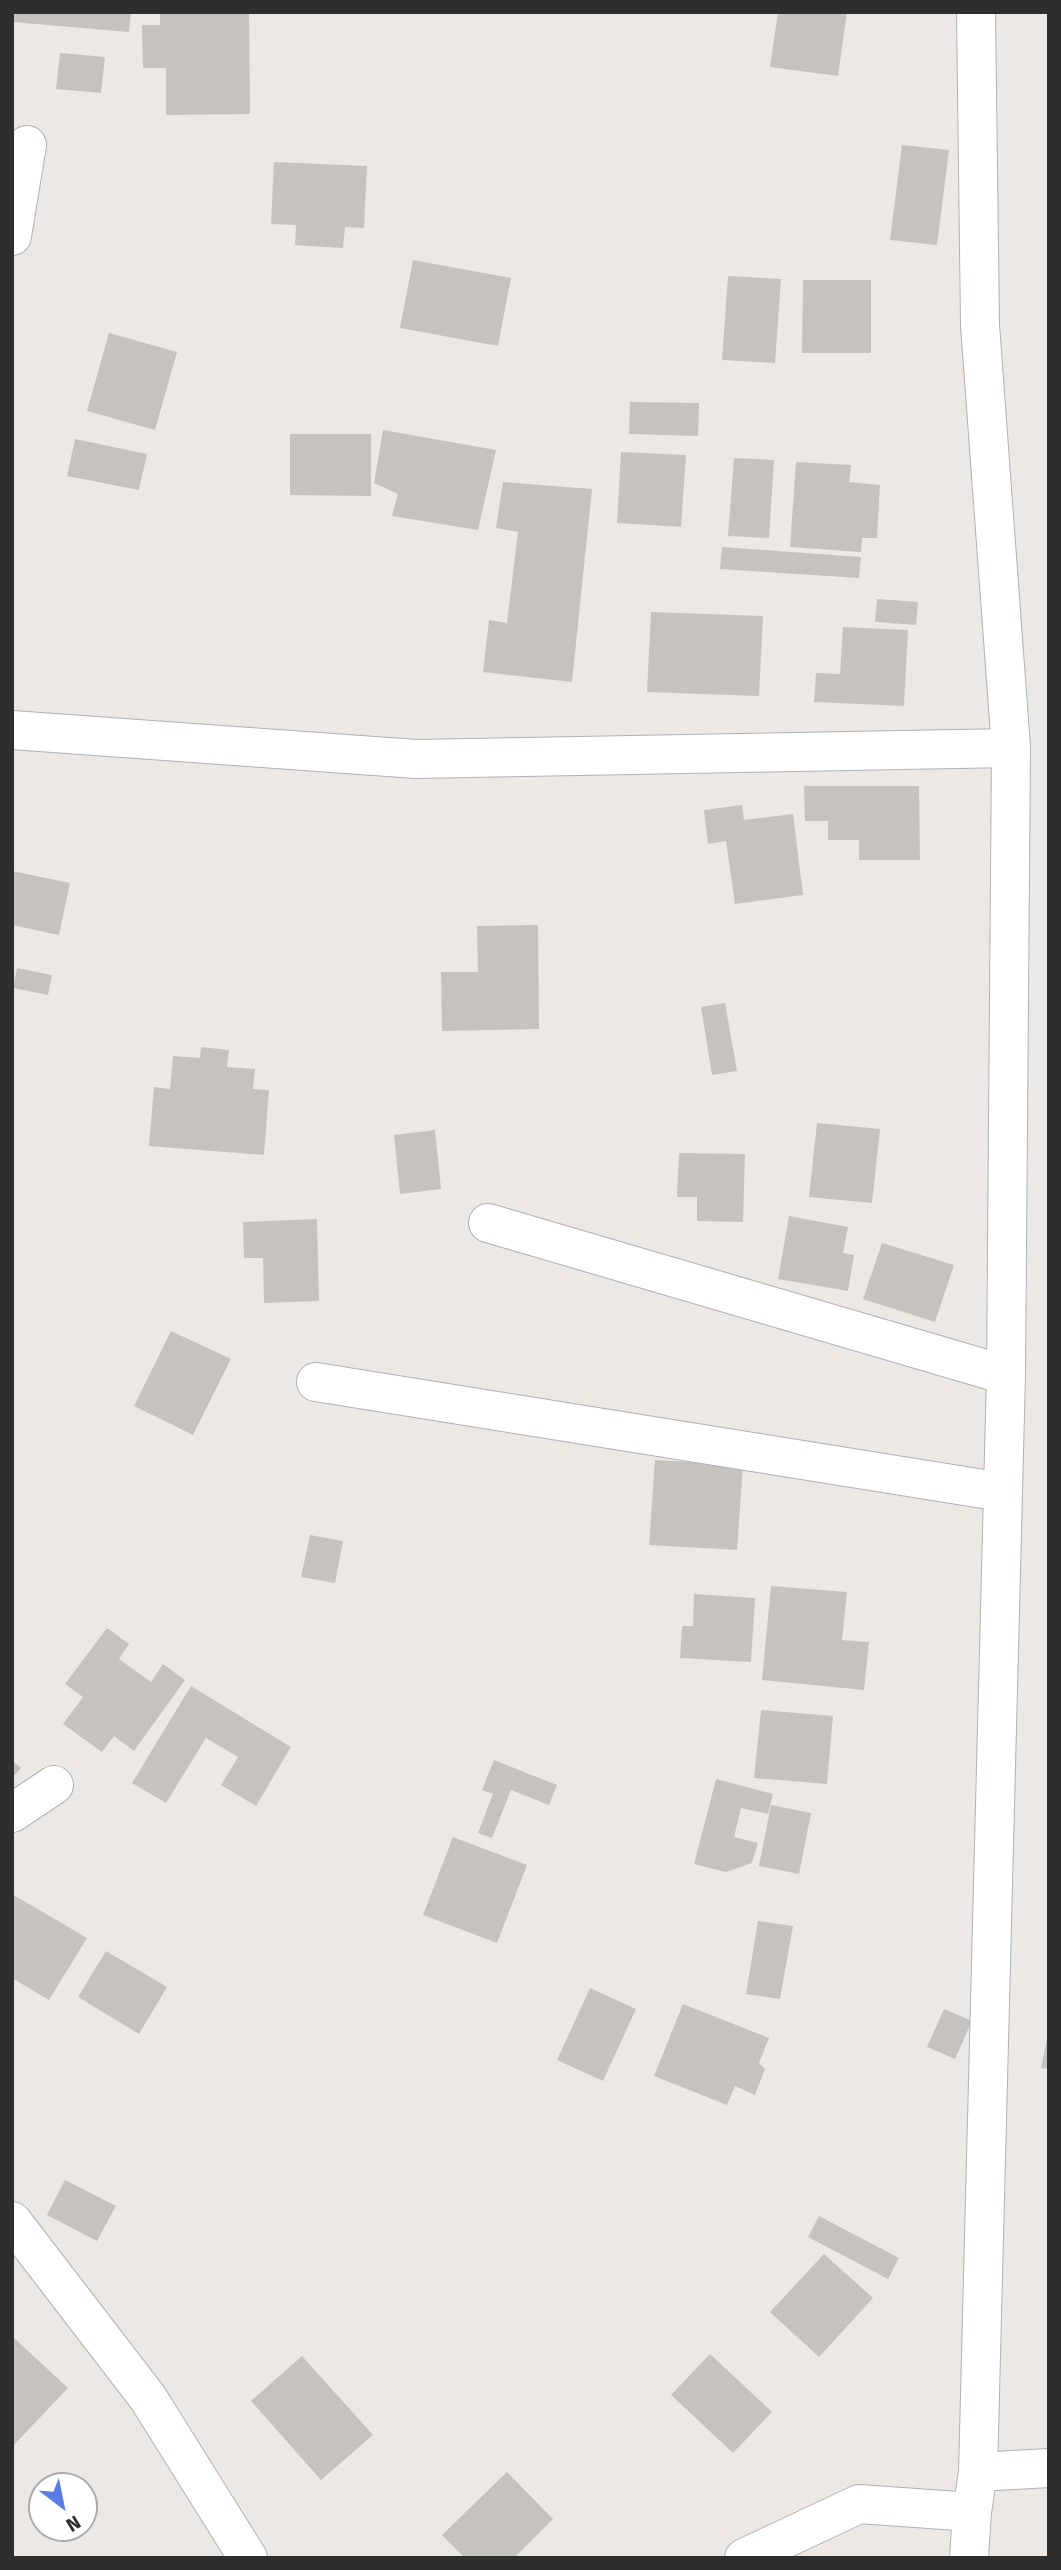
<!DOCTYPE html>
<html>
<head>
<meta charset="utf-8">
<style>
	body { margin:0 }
	#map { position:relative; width:1061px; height:2570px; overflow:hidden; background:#ede8e3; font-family:"Fira Sans",sans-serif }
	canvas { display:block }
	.frame { position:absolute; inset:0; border:14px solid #2e2e2e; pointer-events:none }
	.north { position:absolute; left:28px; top:2472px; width:70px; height:70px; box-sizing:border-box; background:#fff; border:2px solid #ababab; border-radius:50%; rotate:148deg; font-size:19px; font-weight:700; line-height:28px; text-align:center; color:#2e2e2e }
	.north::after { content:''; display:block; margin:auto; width:24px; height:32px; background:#597de4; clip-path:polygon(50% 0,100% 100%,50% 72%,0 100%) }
</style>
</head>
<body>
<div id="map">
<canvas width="1061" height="2570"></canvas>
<div class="frame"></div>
<div class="north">N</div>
</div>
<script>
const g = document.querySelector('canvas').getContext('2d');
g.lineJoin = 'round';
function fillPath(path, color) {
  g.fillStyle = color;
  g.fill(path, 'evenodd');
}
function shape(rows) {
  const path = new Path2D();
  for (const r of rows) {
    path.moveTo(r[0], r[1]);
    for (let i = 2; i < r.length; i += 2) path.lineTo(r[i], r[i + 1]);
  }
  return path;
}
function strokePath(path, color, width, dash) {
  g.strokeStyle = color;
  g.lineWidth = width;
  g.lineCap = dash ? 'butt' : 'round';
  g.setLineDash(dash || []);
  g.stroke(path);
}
fillPath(shape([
	[12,12,131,12,129,32,12,22],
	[160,12,249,12,250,114,166,115,166,68,143,68,142,25,160,25],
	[778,12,847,12,838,76,770,67],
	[60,53,105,57,101,93,56,89],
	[902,145,949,150,937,245,890,240],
	[274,162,367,166,364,228,345,227,343,248,295,245,296,225,271,224],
	[413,260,511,278,498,346,400,328],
	[728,276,781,279,775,363,722,360],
	[803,280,871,280,871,353,802,353],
	[109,333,177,352,155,430,87,411],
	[630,402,699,403,698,436,629,434],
	[383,430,496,450,478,530,392,516,398,494,374,483],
	[290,434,371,434,371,496,290,495],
	[75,439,147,454,139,490,67,476],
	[621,452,686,455,681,527,617,523],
	[734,458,774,460,769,538,728,536],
	[796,462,851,465,849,482,880,485,877,538,862,538,861,552,790,547],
	[503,482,592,489,572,682,483,672,489,620,507,623,518,532,496,528],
	[722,547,861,557,859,578,720,569],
	[877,599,918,602,916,625,875,622],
	[651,612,763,616,759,696,647,692],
	[843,627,908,630,904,706,814,702,816,673,840,674],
	[804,786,919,786,920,860,859,860,859,840,828,840,828,821,805,821],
	[742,805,744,820,793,814,803,895,735,904,726,841,708,844,704,810],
	[12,871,70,883,59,935,12,925],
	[538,925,539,1029,442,1031,441,972,478,972,477,926],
	[17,968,52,975,48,995,13,988],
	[725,1003,737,1071,712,1075,701,1007],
	[201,1047,229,1050,227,1067,255,1069,253,1089,269,1090,264,1155,149,1146,154,1087,170,1089,173,1056,200,1058],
	[817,1123,880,1129,872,1203,809,1197],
	[435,1130,441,1189,400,1194,394,1135],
	[679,1153,745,1154,743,1222,697,1221,697,1197,677,1197],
	[789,1216,848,1227,843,1253,854,1255,848,1291,778,1279],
	[317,1219,319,1301,264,1303,263,1258,244,1258,243,1222],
	[882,1243,954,1265,935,1322,863,1299],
	[171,1331,231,1359,193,1435,134,1406],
	[655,1460,743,1465,737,1550,649,1545],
	[310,1535,343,1541,335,1583,301,1577],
	[771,1586,847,1592,842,1640,869,1642,864,1690,762,1680],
	[694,1594,755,1598,751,1662,680,1658,682,1626,693,1626],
	[107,1628,129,1644,119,1659,151,1682,163,1664,185,1680,134,1751,114,1736,102,1752,63,1724,83,1697,65,1684],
	[191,1686,291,1747,256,1806,221,1785,238,1757,206,1738,166,1803,132,1783],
	[761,1710,833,1716,827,1784,754,1778],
	[494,1760,557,1785,549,1805,511,1790,492,1838,478,1833,493,1794,482,1790],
	[12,1761,21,1768,12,1778],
	[716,1779,773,1794,768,1814,741,1808,734,1837,758,1843,752,1863,726,1872,694,1864],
	[771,1805,811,1813,799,1874,759,1866],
	[453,1837,527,1865,497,1943,423,1915],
	[12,1894,87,1938,49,2000,12,1978],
	[758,1921,793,1926,780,1999,746,1994],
	[106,1951,167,1987,139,2034,78,1997],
	[590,1988,636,2009,603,2081,557,2060],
	[683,2004,769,2038,759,2063,765,2069,755,2095,735,2086,727,2105,654,2076],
	[944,2009,972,2021,955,2059,927,2047],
	[1048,2034,1049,2035,1049,2069,1041,2068],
	[65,2180,116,2206,97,2241,47,2215],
	[819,2216,899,2258,888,2279,808,2237],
	[824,2254,873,2298,819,2357,770,2312],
	[14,2338,68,2388,12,2447,12,2340],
	[710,2354,772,2412,733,2453,671,2395],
	[302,2356,373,2435,321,2480,251,2401],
	[507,2472,553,2519,514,2558,465,2558,442,2535]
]), '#c6c3be');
const street = shape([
	[12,236,27,145],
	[12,730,416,759,1011,748],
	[488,1223,1006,1375],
	[316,1382,1002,1492],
	[12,1813,54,1785],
	[12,2221,148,2398,248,2558],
	[978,2472,1049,2468],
	[744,2558,859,2504,972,2512],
	[969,2558,972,2512,978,2472,1006,1375,1011,748,980,325,976,12]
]);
strokePath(street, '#afb1b8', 40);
strokePath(street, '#fff', 38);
</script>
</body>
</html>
